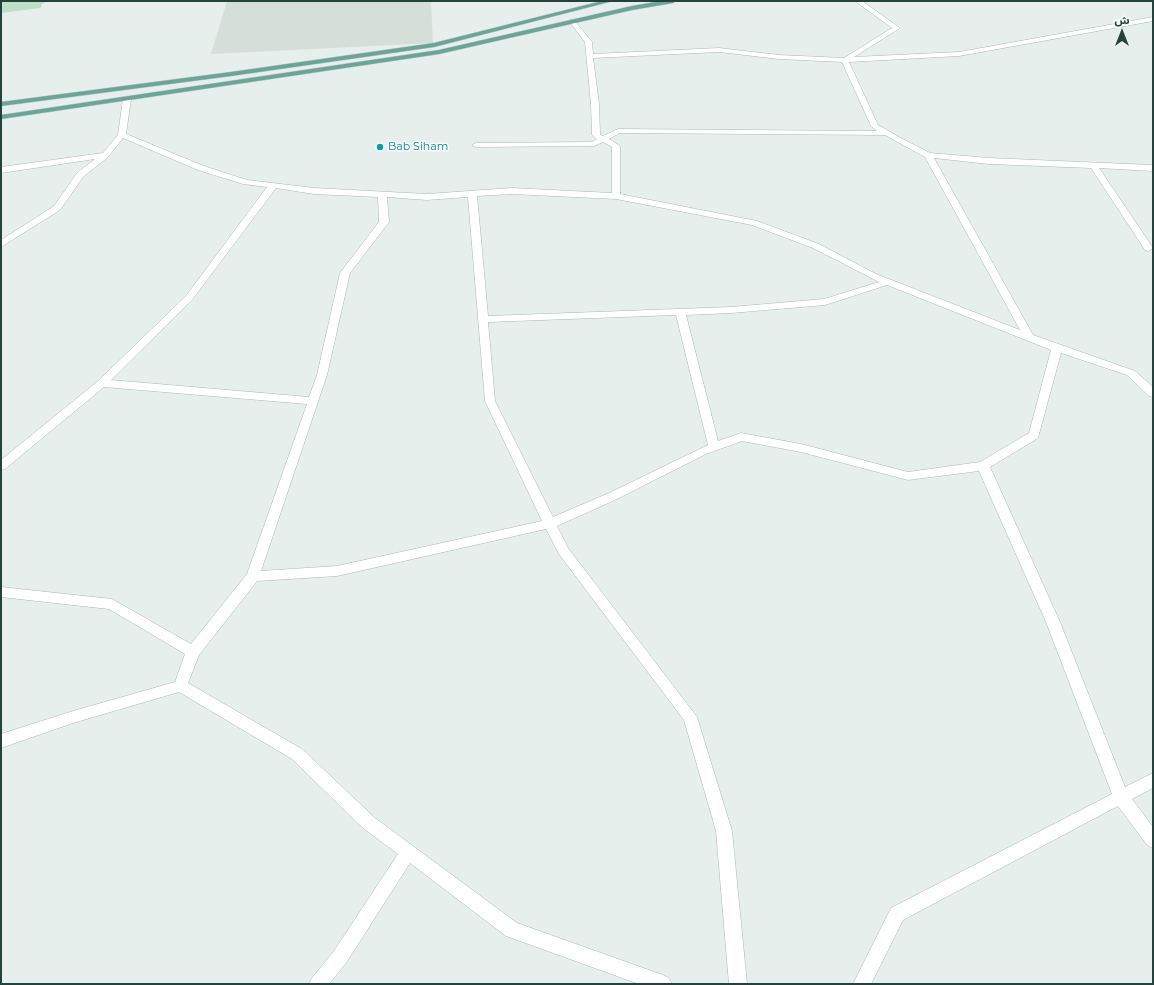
<!DOCTYPE html>
<html>
<head>
<meta charset="utf-8">
<style>
	body { margin:0 }
	#map { position:relative; width:1154px; height:985px; overflow:hidden; background:#e6efeb; font-family:Montserrat,"Noto Sans Arabic",sans-serif }
	canvas { display:block }
	.frame { position:absolute; inset:0; border:2px solid #24423a; pointer-events:none }
	.north { position:absolute; left:1102px; top:12px; width:40px; height:40px; -webkit-text-stroke:3px #f7fbf9; paint-order:stroke; rotate:0deg; font-size:11px; font-weight:700; line-height:16px; text-align:center; color:#24423a }
	.north::after { content:''; display:block; margin:auto; width:14px; height:18px; background:#24423a; clip-path:polygon(50% 0,100% 100%,50% 72%,0 100%) }
</style>
</head>
<body>
<div id="map">
<canvas width="1154" height="985"></canvas>
<div class="frame"></div>
<div class="north">ش</div>
</div>
<script>
const g = document.querySelector('canvas').getContext('2d');
g.lineJoin = 'round';
function fillPath(path, color) {
  g.fillStyle = color;
  g.fill(path, 'evenodd');
}
function shape(rows) {
  const path = new Path2D();
  for (const r of rows) {
    path.moveTo(r[0], r[1]);
    for (let i = 2; i < r.length; i += 2) path.lineTo(r[i], r[i + 1]);
  }
  return path;
}
function strokePath(path, color, width, dash) {
  g.strokeStyle = color;
  g.lineWidth = width;
  g.lineCap = dash ? 'butt' : 'round';
  g.setLineDash(dash || []);
  g.stroke(path);
}
function label(font, color, halo, rows, align = 'center') {
  g.font = font + ' Montserrat,sans-serif';
  g.lineWidth = 3;
  g.setLineDash([]);
  g.textBaseline = 'middle';
  g.strokeStyle = halo;
  g.fillStyle = color;
  for (const [text, x, y, turn = 0] of rows) {
    g.save();
    g.translate(x, y);
    g.rotate((+turn || 0) * Math.PI / 180);
    g.textAlign = isNaN(turn) ? turn : align;
    if (halo) g.strokeText(text, 0, 0);
    g.fillText(text, 0, 0);
    g.restore();
  }
}
fillPath(shape([
	[227,1,431,1,433,43,211,54]
]), '#d4dfda');
fillPath(shape([
	[1,1,47,1,42,4,41,8,1,13]
]), '#bfe0c8');
const minor = shape([
	[855,1,862,1,900,28,854,57,959,52,1153,17,1153,21,959,56,849,62,878,125,899,137,930,153,989,158,1153,165,1153,171,1099,168,1153,248,1148,251,1145,250,1091,168,989,164,934,158,1033,335,1135,371,1153,387,1153,397,1149,396,1127,375,1061,353,1038,438,990,467,1060,622,1125,787,1153,773,1153,788,1132,799,1153,827,1153,848,1147,845,1118,806,903,920,871,984,853,984,891,908,1112,794,1046,622,979,471,908,480,801,452,742,441,706,454,617,499,557,526,568,548,697,717,732,831,747,984,729,984,716,831,684,720,559,554,546,529,337,576,257,581,199,655,188,683,302,749,375,818,517,923,663,975,669,978,672,984,639,984,506,936,410,863,346,963,329,984,309,984,312,978,334,951,398,854,363,828,292,759,179,692,73,723,1,748,1,734,73,711,175,682,185,654,109,609,1,597,1,587,112,599,191,644,247,574,307,404,104,387,5,469,1,470,1,460,98,381,186,296,267,187,243,184,198,170,123,138,108,157,83,177,60,210,1,247,1,240,54,206,77,173,95,159,1,173,1,167,103,153,118,135,123,99,127,97,131,99,126,134,204,166,247,180,314,188,427,194,512,188,612,193,612,147,603,142,594,146,476,147,472,145,476,143,592,142,597,139,592,135,591,104,585,42,569,21,570,20,574,20,592,42,593,54,719,48,779,55,844,58,892,28,855,1],
	[719,52,779,59,842,62,871,126,877,131,618,129,603,136,600,134,599,104,593,58,719,52],
	[620,133,885,135,925,157,1020,330,876,274,819,244,757,221,620,194,620,146,609,139,620,133],
	[276,188,314,194,378,197,379,222,340,273,317,375,309,397,111,380,192,300,276,188],
	[512,194,616,199,752,225,813,248,879,282,824,299,731,307,488,316,477,196,512,194],
	[387,197,427,200,468,197,485,401,542,521,337,566,261,571,327,375,350,273,389,222,387,197],
	[887,285,1051,350,1029,433,980,462,908,472,801,444,741,433,718,441,686,315,731,313,825,305,887,285],
	[676,315,708,445,609,493,553,517,495,401,488,322,676,315]
]);
const major = shape([
	[602,1,613,1,434,47,231,76,1,106,1,102,231,72,434,43,602,1],
	[661,1,676,1,673,3,632,10,439,54,1,119,1,115,439,50,632,6,661,1]
]);
strokePath(minor, '#a8b8b2', 1);
strokePath(major, '#c2cac8', 1);
fillPath(minor, '#fff');
fillPath(major, '#6aa596');
for (const [x, y, r, color] of [
	[380,147,4,"#0f9aa8"]
]) {
  const dot = new Path2D();
  dot.arc(x, y, r, 0, 2 * Math.PI);
  g.fillStyle = color;
  g.fill(dot);
  strokePath(dot, '#f7fbf9', 1.5);
}
label('11px', '#0d838f', '#f7fbf9', [
	["Bab Siham",388,147]
], 'left');
</script>
</body>
</html>
